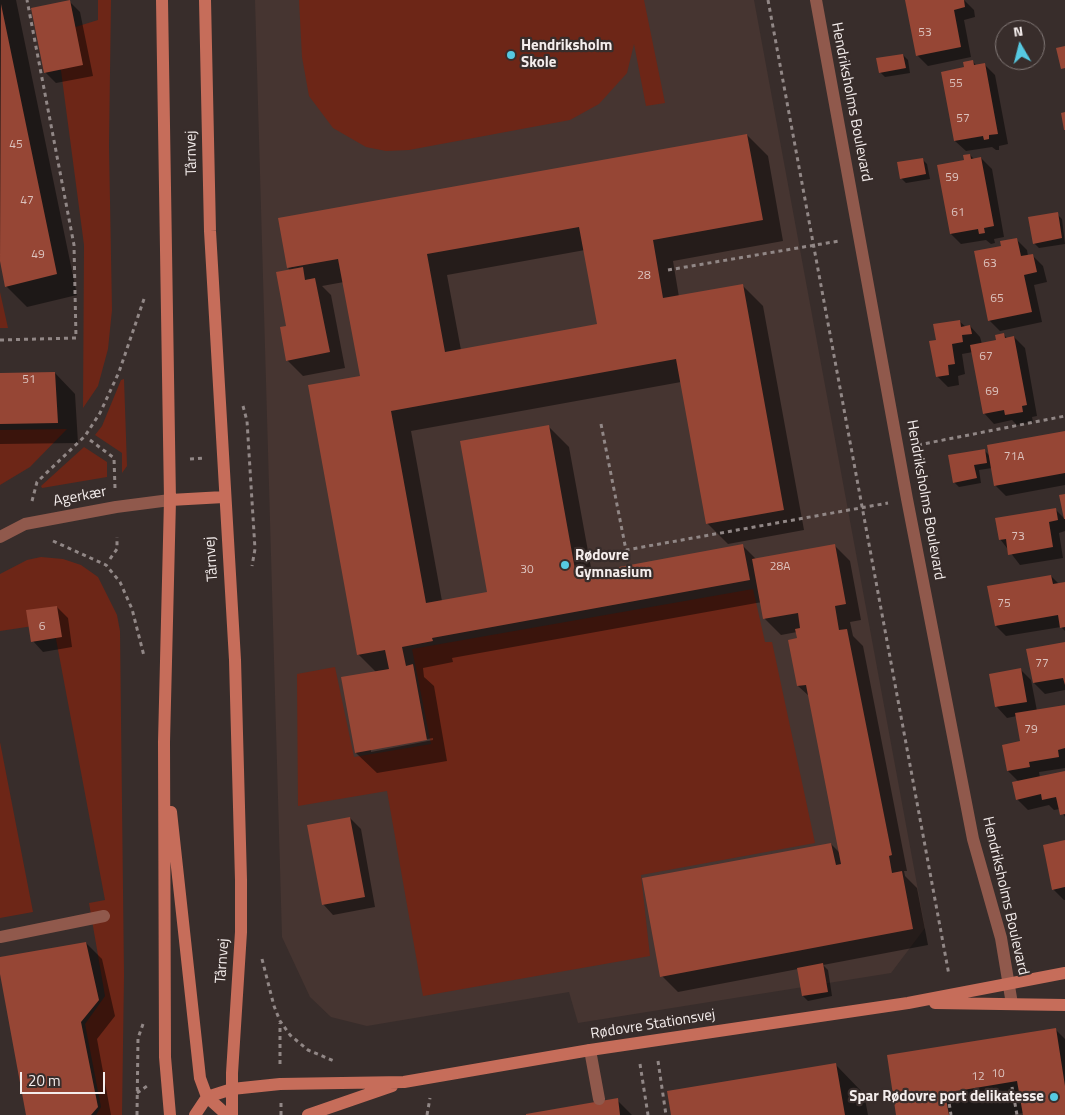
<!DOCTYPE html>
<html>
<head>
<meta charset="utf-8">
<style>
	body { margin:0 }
	#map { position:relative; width:1065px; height:1115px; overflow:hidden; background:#382d2b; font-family:"Titillium Web",sans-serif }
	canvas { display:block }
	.north { position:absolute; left:995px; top:20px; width:50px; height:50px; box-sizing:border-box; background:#382d2b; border:1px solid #837a78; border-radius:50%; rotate:352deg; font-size:14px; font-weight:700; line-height:20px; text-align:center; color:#f4edec }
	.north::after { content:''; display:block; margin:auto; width:18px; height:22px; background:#56c9e1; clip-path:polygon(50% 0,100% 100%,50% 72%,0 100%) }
	.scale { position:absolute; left:20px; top:1072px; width:85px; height:22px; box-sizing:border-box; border:2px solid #f4edec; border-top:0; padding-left:6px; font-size:15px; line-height:18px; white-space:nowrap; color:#f4edec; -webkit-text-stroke:4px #382d2b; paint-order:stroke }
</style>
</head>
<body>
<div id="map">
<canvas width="1065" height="1115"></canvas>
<div class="north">N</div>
<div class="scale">20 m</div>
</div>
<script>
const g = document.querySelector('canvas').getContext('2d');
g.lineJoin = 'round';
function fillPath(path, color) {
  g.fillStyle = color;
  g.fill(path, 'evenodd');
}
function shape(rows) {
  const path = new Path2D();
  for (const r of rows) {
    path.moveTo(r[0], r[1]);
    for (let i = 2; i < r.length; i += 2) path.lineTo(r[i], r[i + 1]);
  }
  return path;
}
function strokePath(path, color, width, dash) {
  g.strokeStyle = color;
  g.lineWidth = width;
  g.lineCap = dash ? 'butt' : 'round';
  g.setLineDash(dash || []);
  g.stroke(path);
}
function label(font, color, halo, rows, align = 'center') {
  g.font = font + ' "Titillium Web",sans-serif';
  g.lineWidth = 4.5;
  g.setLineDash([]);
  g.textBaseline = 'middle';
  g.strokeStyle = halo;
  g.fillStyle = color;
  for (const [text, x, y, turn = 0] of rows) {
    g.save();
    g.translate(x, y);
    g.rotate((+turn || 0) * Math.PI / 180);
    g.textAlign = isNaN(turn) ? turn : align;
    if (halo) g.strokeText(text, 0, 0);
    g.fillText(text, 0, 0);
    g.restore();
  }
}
fillPath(shape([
	[255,0,754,0,925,928,891,973,578,1023,569,992,367,1026,331,1017,310,997,282,937]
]), '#463531');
fillPath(shape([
	[98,0,111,0,109,146,112,310,108,349,98,386,83,408,84,245,56,33,98,20],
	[299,0,644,0,665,103,646,106,634,44,627,73,599,104,570,120,409,150,386,151,366,147,333,128,309,96,302,57],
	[0,292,8,328,0,328],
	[124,379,127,466,122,473,122,453,95,435,102,426,121,380],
	[67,429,30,467,0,485,0,430],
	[84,447,107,462,107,477,42,488,41,486],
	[41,557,63,559,81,565,98,577,117,615,120,631,124,975,122,1115,96,1115,101,1107,85,1024,105,996,89,903,105,900,53,623,0,631,0,574,27,560],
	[753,589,765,642,772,642,815,843,641,875,650,956,423,996,387,791,298,806,297,674,335,667,354,757,431,744,412,649],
	[0,742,33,912,0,918]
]), '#6d2617');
fillPath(shape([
	[0,0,16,0,77,295,27,307,6,286,0,258],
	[907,0,964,0,974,10,975,17,964,20,971,57,928,66,917,55],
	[69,1,80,12,93,76,56,83,45,72],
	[903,55,908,60,910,73,885,77,880,72],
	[973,62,977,66,985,65,995,75,1008,144,999,146,999,150,996,150,992,147,966,151,955,141,966,68],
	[747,135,768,156,783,241,673,261,679,297,742,285,763,306,804,530,728,544,707,523,681,382,411,431,442,601,489,593,548,426,569,447,592,573,743,546,756,559,834,545,850,561,861,620,850,622,853,636,863,646,907,871,904,871,905,876,917,888,928,945,823,965,828,970,832,996,808,1001,803,996,798,969,678,992,662,976,831,844,840,853,809,696,798,686,797,632,781,635,765,619,762,602,452,658,453,662,423,668,424,677,434,686,447,761,377,773,356,753,376,672,358,654,361,377,344,282,322,286,331,295,345,368,303,376,287,360,291,271,288,268],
	[585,250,598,325,461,350,447,275],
	[433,738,433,740,371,752,371,749],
	[970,155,974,159,981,158,992,169,1004,237,994,239,995,243,991,244,986,240,961,244,951,234,965,161],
	[922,159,927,164,930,179,906,183,901,178],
	[1057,214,1062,219,1065,244,1039,248,1034,243],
	[1016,239,1027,250,1028,256,1032,255,1043,266,1047,282,1034,285,1042,322,1000,331,989,320,1003,247],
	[959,321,966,327,970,326,980,337,982,344,997,341,1003,334,1008,339,1014,337,1025,348,1037,416,1032,417,1033,422,1017,425,1012,420,994,424,984,413,973,352,962,354,965,374,958,376,959,385,948,387,937,376,937,341],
	[55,373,75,394,78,443,0,444,0,374],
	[1065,432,1065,485,1006,496,995,485,992,468,979,470,981,483,959,487,954,482,984,450,990,456],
	[1055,509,1065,519,1065,531,1059,533,1063,558,1020,565,1000,539],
	[1051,576,1059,584,1065,583,1065,631,1061,627,1006,636,996,626],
	[57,607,68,618,72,647,43,652,33,641],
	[1065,643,1065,690,1045,694,1034,683],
	[1021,670,1031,680,1037,711,1065,706,1065,768,1039,772,1040,778,1065,772,1065,817,1060,809,1054,810,1049,805,1028,810,1017,799,1019,782,1008,771,1022,742,1017,716,1007,718,997,707,991,675],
	[350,818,361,829,375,907,333,915,323,904],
	[1065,841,1065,900,1064,900,1053,889],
	[86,943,102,959,115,1016,97,1039,111,1115,27,1115,0,959],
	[1055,1029,1065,1039,1065,1115,1024,1115,1023,1113,1012,1115,898,1115],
	[836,1065,864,1094,868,1115,672,1115],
	[617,1100,632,1115,528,1115]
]), '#0007');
fillPath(shape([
	[70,0,83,65,44,73,31,8],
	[905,0,964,0,965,7,954,10,961,47,916,56],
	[1,4,57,274,5,287,0,261],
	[1065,46,1065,68,1061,69,1056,48],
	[903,54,906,68,879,73,876,58],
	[973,60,974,65,985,63,998,134,989,135,989,139,984,140,983,136,954,141,941,72,964,67,963,62],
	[1065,112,1065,130,1064,130,1061,113],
	[747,134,763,220,653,240,663,298,743,284,784,510,706,524,676,359,391,411,426,603,487,592,460,441,549,425,576,575,743,544,750,580,432,638,433,641,402,647,406,666,413,664,427,740,355,753,341,677,389,669,385,650,357,655,308,385,360,376,338,259,287,268,278,218],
	[579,227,597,324,445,352,427,254],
	[970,154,971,159,981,157,994,226,984,228,985,233,979,234,978,229,950,234,937,165,964,160,963,155],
	[923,158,926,174,900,179,897,162],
	[1058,212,1062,238,1033,244,1028,217],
	[1017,238,1021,256,1033,254,1037,272,1024,275,1032,312,988,321,974,251,1001,246,1000,241],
	[303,267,305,280,315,278,330,352,286,361,280,327,286,326,276,272],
	[960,320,961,327,970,325,972,334,962,335,963,342,952,344,955,364,948,365,949,375,936,377,929,341,936,340,933,324],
	[1004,333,1005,338,1014,336,1027,405,1022,406,1023,412,1005,415,1004,410,983,414,970,345,996,340,995,335],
	[55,372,58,423,0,424,0,373],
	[1065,431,1065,473,994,486,987,445],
	[985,449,987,463,974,465,977,478,953,483,948,455],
	[1065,494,1065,519,1064,519,1059,495],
	[1056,508,1058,520,1049,522,1053,547,1008,555,1006,539,999,540,995,518],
	[835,544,846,604,835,606,839,630,847,629,892,855,889,856,892,873,902,871,913,929,660,977,642,878,831,843,836,865,841,864,806,685,797,686,788,640,797,638,795,629,800,628,798,613,763,619,752,559],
	[1051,575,1053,584,1065,582,1065,627,1060,628,1058,615,995,626,987,586],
	[57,606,62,637,31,642,26,610],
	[1065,642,1065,685,1063,678,1033,683,1026,649],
	[1021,668,1027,702,995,707,989,674],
	[1065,705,1065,748,1058,750,1059,757,1029,762,1030,767,1007,771,1002,745,1020,741,1015,713],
	[1065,771,1065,814,1060,815,1056,797,1042,800,1041,794,1016,800,1012,782],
	[350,817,365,897,322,905,307,825],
	[1065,840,1065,887,1052,890,1043,845],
	[86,942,99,1000,81,1022,98,1107,91,1115,26,1115,0,974,0,957],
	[823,963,828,992,802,996,797,968],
	[1056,1028,1065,1086,1065,1115,1023,1115,1017,1081,945,1093,949,1115,896,1115,887,1055],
	[836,1063,845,1115,671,1115,667,1091],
	[618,1098,620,1115,526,1115,526,1114]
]), '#964635');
strokePath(shape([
	[768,0,949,975],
	[668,270,839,241],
	[0,340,76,338,74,245,27,0],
	[243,406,247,421,255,549,252,566],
	[601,424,626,550,888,503],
	[90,440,114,458,115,488],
	[918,445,1065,416],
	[190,459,204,458],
	[32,501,37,482,85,436,100,413,119,372,144,299],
	[53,541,106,565,120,582,132,609,144,656],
	[110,559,117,549,117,537],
	[262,959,274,1006,280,1021,290,1035,308,1050,334,1061],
	[658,1061,666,1115],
	[280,1064,280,1023],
	[640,1064,648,1115],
	[1012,1087,1017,1115],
	[137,1093,147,1086],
	[948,1096,951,1115],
	[281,1103,281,1115],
	[137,1115,138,1038,143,1024],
	[427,1115,430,1098]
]), '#918786', 3, [4, 4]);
strokePath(shape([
	[0,937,104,916],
	[590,1050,599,1099]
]), '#90594c', 12);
strokePath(shape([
	[816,0,907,499,973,839,1001,938,1012,1004],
	[0,537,25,524,116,507,170,500]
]), '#90594c', 12);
strokePath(shape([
	[162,0,170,500,164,742,165,1057,170,1115],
	[205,0,210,231,235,660,241,880,241,932,232,1073,232,1115],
	[170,500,224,497],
	[171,812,200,1078,207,1097,227,1115],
	[935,1003,1065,1005],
	[195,1115,207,1097,232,1089,280,1084,404,1082,590,1050,908,1003,1065,973],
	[308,1115,392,1086]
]), '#c66d5a', 12);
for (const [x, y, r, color] of [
	[511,55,5,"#56c9e1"],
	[565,565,5,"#56c9e1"],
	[1054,1097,5,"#56c9e1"]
]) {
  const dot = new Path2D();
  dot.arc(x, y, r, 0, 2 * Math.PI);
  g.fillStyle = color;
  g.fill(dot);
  strokePath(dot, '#382d2b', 2);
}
label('12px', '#dcc3be', null, [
	["53",925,33],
	["55",956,84],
	["57",963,119],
	["45",16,145],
	["59",952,178],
	["47",27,201],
	["61",958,213],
	["49",38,255],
	["63",990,264],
	["28",644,276],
	["65",997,299],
	["67",986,357],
	["51",29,380],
	["69",992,392],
	["71A",1014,457],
	["73",1018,537],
	["28A",780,567],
	["30",527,570],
	["75",1004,604],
	["6",42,627],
	["77",1042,664],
	["79",1031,730],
	["10",998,1074],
	["12",978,1077]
]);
label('bold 15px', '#f4edec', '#382d2b', [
	["Hendriksholm",521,46],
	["Skole",521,63],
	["Rødovre",575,556],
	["Gymnasium",575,573],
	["Spar Rødovre port delikatesse",1044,1097,"right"]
], 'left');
label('15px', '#f4edec', '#382d2b', [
	["Hendriksholms Boulevard",851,102,79],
	["Tårnvej",192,153,-91],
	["Agerkær",80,497,-11],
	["Hendriksholms Boulevard",925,500,80],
	["Tårnvej",212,559,-94],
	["Hendriksholms Boulevard",1005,896,77],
	["Tårnvej",223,961,-86],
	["Rødovre Stationsvej",653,1025,-9]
]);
</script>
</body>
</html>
